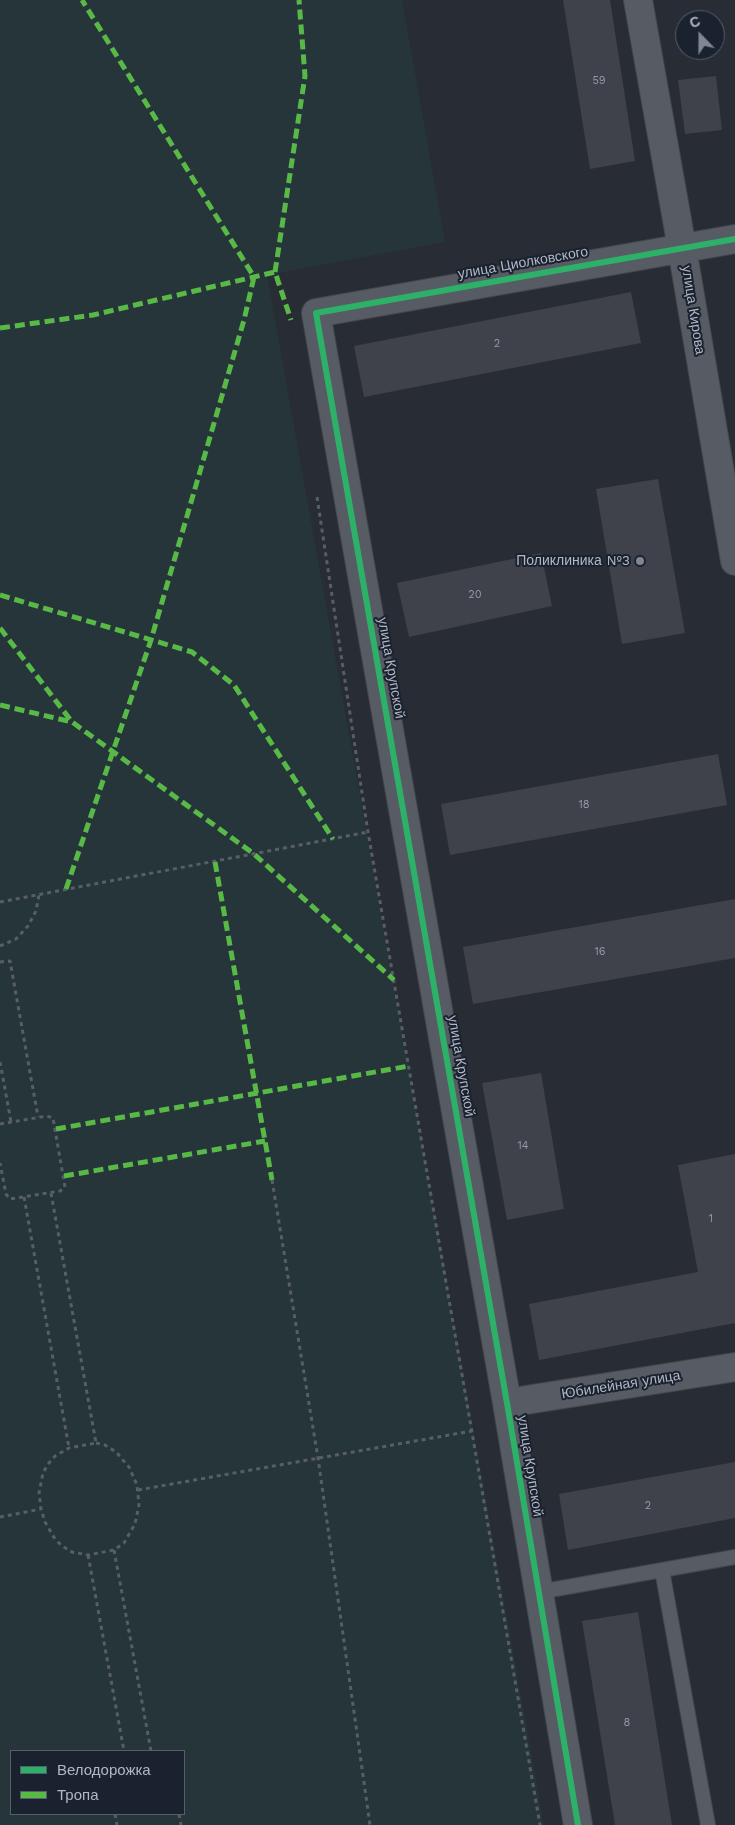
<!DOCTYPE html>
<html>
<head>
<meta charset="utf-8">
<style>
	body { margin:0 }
	#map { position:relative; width:735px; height:1825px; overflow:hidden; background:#282c34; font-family:"Work Sans",sans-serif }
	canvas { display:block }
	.legend { position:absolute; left:10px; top:1750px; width:175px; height:65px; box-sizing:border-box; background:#1b222f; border:1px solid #575e6b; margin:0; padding:6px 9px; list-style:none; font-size:15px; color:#b1b7c6 }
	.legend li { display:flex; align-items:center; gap:10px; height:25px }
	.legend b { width:25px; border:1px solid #575e6b }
	.north { position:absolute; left:675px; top:10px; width:50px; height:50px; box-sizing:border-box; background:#1b222f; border:1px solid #575e6b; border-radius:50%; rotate:338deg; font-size:14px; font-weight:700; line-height:20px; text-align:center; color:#b1b7c6 }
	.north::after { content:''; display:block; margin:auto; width:18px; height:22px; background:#818693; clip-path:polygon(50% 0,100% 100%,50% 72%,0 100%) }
</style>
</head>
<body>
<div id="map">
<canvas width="735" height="1825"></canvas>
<ul class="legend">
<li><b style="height:6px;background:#2db169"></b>Велодорожка</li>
<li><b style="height:6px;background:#58b947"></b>Тропа</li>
</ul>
<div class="north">С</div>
</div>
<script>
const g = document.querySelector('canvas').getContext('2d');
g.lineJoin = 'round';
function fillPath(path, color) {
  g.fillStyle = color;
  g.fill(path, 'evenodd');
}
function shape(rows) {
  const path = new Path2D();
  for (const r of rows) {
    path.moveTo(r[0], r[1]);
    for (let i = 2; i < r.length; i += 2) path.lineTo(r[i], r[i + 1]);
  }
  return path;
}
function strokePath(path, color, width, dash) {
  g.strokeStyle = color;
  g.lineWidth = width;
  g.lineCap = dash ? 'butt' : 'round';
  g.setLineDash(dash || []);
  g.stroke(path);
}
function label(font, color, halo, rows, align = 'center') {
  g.font = font + ' "Work Sans",sans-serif';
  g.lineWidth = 4;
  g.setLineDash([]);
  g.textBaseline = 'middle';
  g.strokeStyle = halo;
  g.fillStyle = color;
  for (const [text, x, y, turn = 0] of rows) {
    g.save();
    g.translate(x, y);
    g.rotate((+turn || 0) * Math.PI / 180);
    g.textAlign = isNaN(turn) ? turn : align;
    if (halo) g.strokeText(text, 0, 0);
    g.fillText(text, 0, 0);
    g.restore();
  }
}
fillPath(shape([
	[0,0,402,0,445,242,267,275,544,1825,0,1825],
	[11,1751,184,1751,184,1814,11,1814]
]), '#25353a');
fillPath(shape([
	[563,0,610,0,635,161,590,169],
	[716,76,722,130,685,134,678,80],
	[631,292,641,343,364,397,354,346],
	[658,479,685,633,622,644,596,489],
	[541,553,552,606,409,637,397,583],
	[718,754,727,805,450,855,441,804],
	[735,899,735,958,473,1004,463,947],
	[541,1073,564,1209,507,1220,482,1083],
	[735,1154,735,1323,539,1360,529,1304,698,1272,678,1165],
	[735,1462,735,1518,568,1550,559,1494],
	[638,1612,672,1825,615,1825,582,1621]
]), '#3f424a');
const service = shape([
	[662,1570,708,1825],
	[539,1592,735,1557]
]);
const minor = shape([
	[638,0,682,248,735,561],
	[507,1403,735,1367],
	[578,1825,507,1403,316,313,735,239]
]);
strokePath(service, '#44474d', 16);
strokePath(minor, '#44474d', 30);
strokePath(shape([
	[317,497,368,832,540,1825],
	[0,902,368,832],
	[0,946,16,939,28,926,36,911,39,895],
	[0,962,10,961,38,1117],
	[0,1062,11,1122],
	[0,1124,47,1116,53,1118,65,1187,60,1191,10,1199,6,1194,0,1163],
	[272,1180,318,1458,370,1825],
	[51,1193,96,1443],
	[24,1197,69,1448],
	[96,1443,105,1445,116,1452,129,1467,137,1485,139,1505,135,1524,124,1543,114,1550,88,1555,72,1552,62,1546,55,1539,45,1522,41,1509,39,1493,43,1473,48,1464,55,1456,69,1448,96,1443],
	[138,1490,472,1431],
	[0,1517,41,1509],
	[114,1550,151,1751],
	[88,1555,124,1751],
	[115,1814,117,1825],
	[179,1814,181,1825]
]), '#595e65', 3, [4, 4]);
strokePath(service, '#575b63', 14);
strokePath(minor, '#575b63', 28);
strokePath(shape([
	[275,272,305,76,299,0],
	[0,328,93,315,275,272,291,320],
	[0,595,192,652,234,685,333,839],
	[0,628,72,722],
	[0,705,72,722,254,854,394,980],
	[215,862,272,1180],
	[66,889,151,640,244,320,254,277,82,0],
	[56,1129,409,1066],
	[64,1176,265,1141]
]), '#58b947', 5, [10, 5]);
strokePath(shape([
	[578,1825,507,1403,316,313,735,239]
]), '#2db169', 6);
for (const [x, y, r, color] of [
	[640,561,5,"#818693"]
]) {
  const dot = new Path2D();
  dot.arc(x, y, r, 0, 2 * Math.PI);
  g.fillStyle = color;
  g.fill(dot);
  strokePath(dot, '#1b222f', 2);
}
label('11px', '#949aa7', null, [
	["59",599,81],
	["2",497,344],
	["20",475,595],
	["18",584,805],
	["16",600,952],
	["14",523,1146],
	["1",711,1219],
	["2",648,1506],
	["8",627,1723]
]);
label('14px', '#b1b7c6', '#1b222f', [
	["улица Циолковского",523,263,-10],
	["улица Кирова",693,310,81],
	["улица Крупской",391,668,80],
	["улица Крупской",461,1066,80],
	["Юбилейная улица",621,1385,-9],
	["улица Крупской",530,1466,81]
]);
label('14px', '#b1b7c6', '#1b222f', [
	["Поликлиника №3",630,561]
], 'right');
</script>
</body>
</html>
